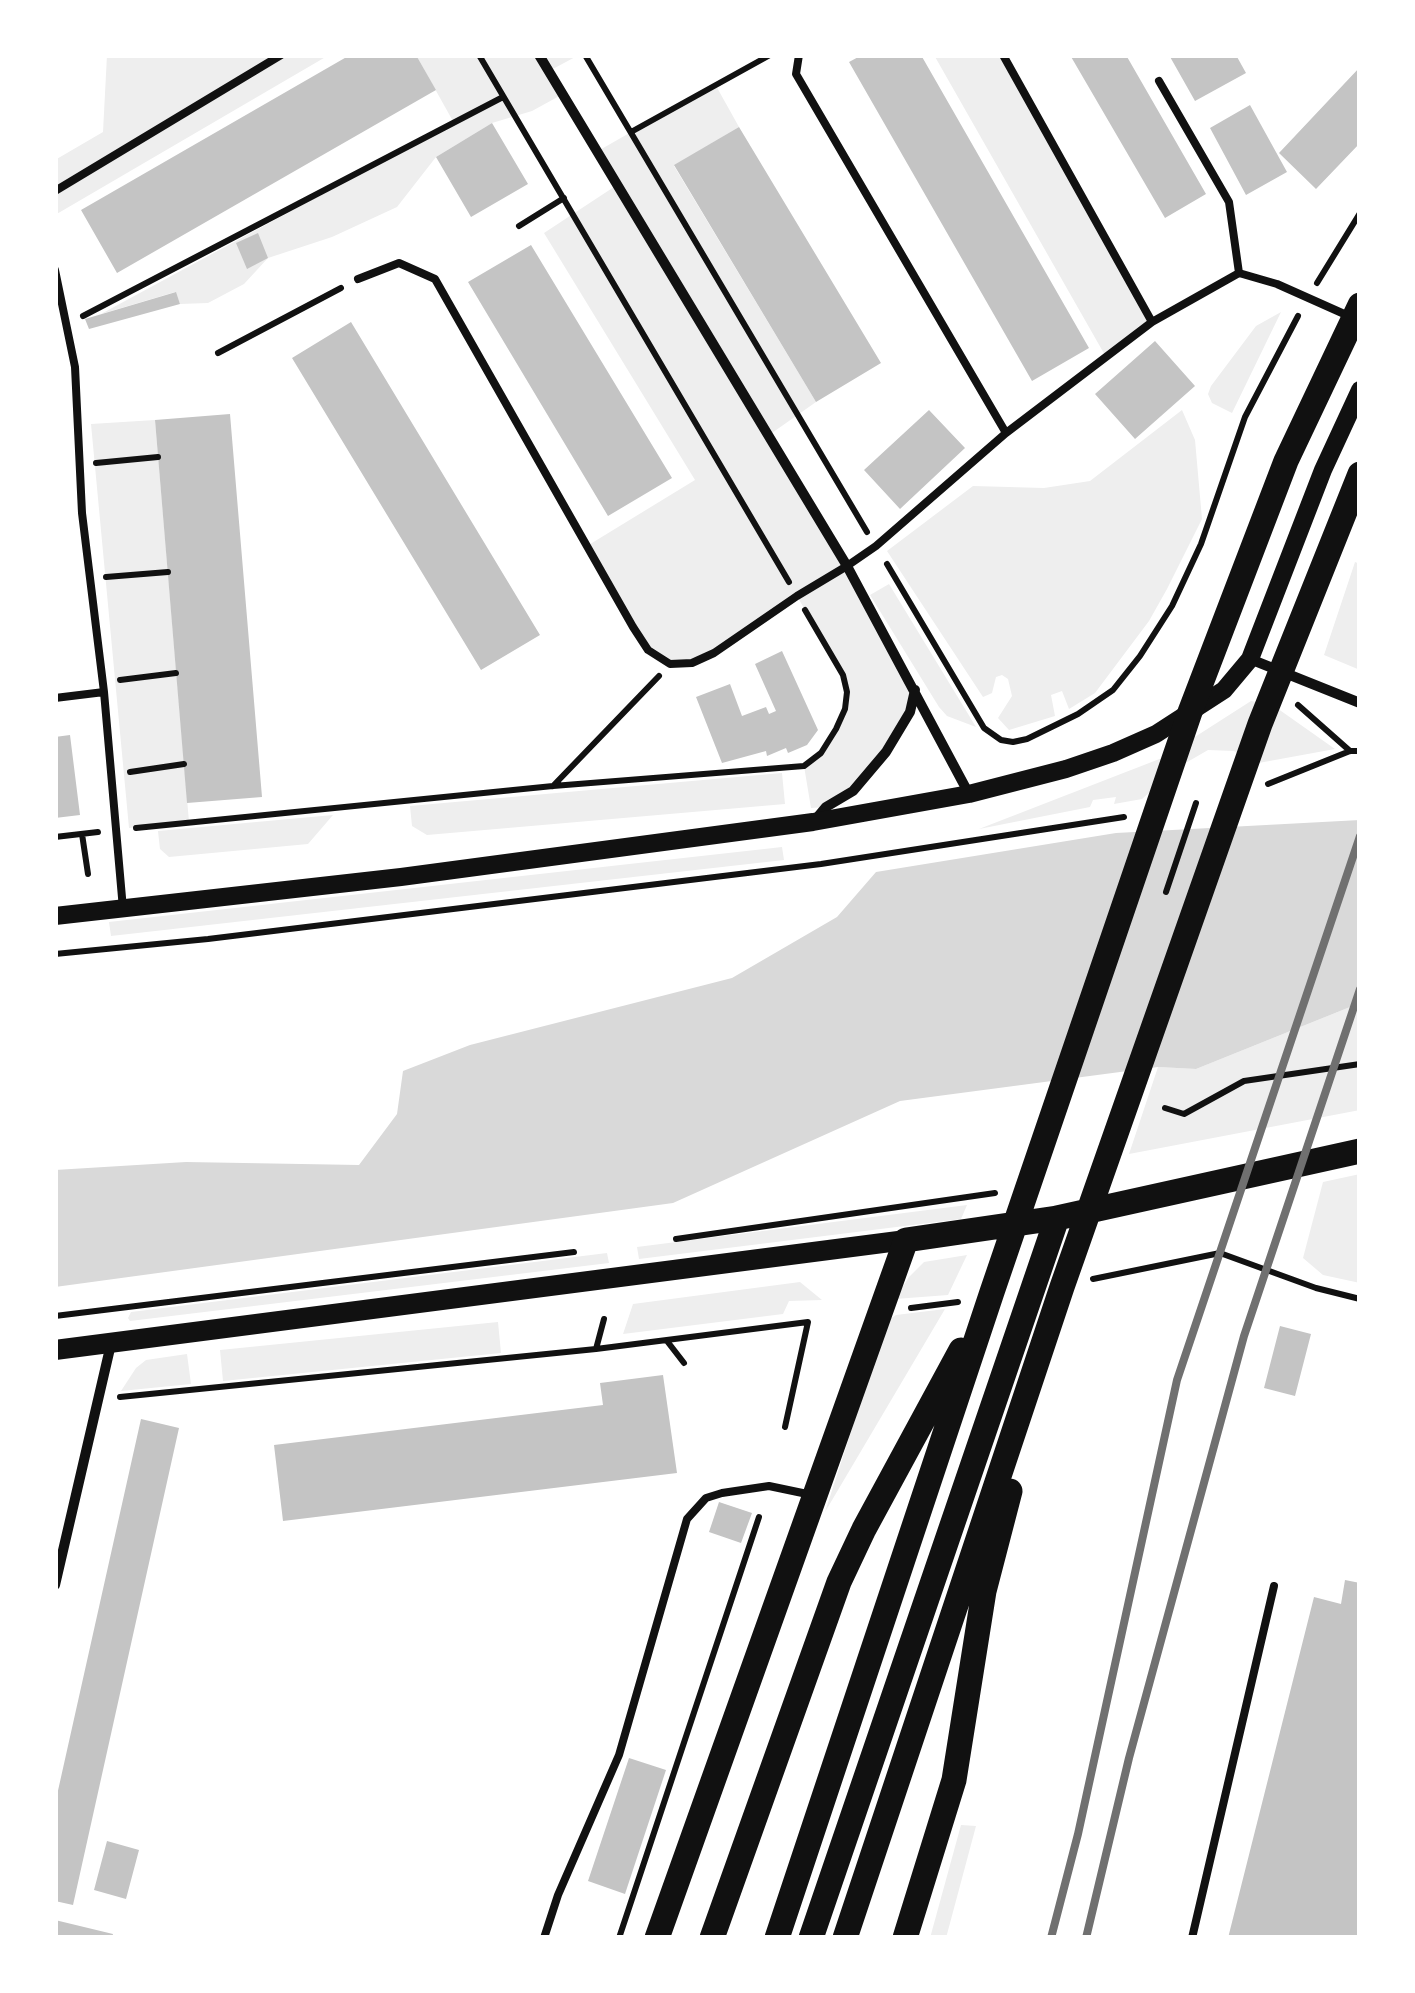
<!DOCTYPE html>
<html>
<head>
<meta charset="utf-8">
<style>
	body { margin:0 }
	#map { position:relative; width:1415px; height:1993px; overflow:hidden; background:#fff; font-family:"Fira Sans",sans-serif }
	canvas { display:block }
	.frame { position:absolute; inset:0; border:58px solid #fff; pointer-events:none }
</style>
</head>
<body>
<div id="map">
<canvas width="1415" height="1993"></canvas>
<div class="frame"></div>
</div>
<script>
const g = document.querySelector('canvas').getContext('2d');
g.lineJoin = 'round';
function fillPath(path, color) {
  g.fillStyle = color;
  g.fill(path, 'evenodd');
}
function shape(rows) {
  const path = new Path2D();
  for (const r of rows) {
    path.moveTo(r[0], r[1]);
    for (let i = 2; i < r.length; i += 2) path.lineTo(r[i], r[i + 1]);
  }
  return path;
}
function strokePath(path, color, width, dash) {
  g.strokeStyle = color;
  g.lineWidth = width;
  g.lineCap = dash ? 'butt' : 'round';
  g.setLineDash(dash || []);
  g.stroke(path);
}
fillPath(shape([
	[107,55,329,55,55,215,55,160,103,132],
	[416,55,579,55,549,71,563,94,532,111,492,123,436,157,397,207,332,237,268,258,244,284,208,303,180,304,175,292,101,314,454,123],
	[934,55,1003,55,1152,322,1106,357],
	[715,84,739,127,674,166,816,402,769,435,913,685,910,712,870,772,826,807,811,808,804,766,813,761,845,709,842,675,797,596,692,663,670,664,648,650,587,546,695,480,544,233,617,185,598,151],
	[1281,312,1232,413,1212,403,1208,394,1211,386,1256,326],
	[1182,410,1195,440,1202,519,1167,589,1149,621,1095,693,1069,709,1062,691,1051,695,1055,716,1009,730,998,718,1012,696,1008,679,1002,675,996,677,992,693,983,697,887,551,973,486,1044,488,1090,481],
	[155,420,189,822,129,828,91,424],
	[1355,562,1360,564,1360,670,1324,655],
	[889,584,976,727,947,716,939,707,870,595],
	[1251,701,1274,706,1335,749,1253,764,1234,751,1208,750,1177,768,1142,799,1114,804,1116,797,1093,800,1090,807,979,829,1162,758],
	[782,773,785,804,427,835,412,826,410,806],
	[333,815,308,844,169,857,160,849,158,831],
	[782,847,784,860,111,936,109,922],
	[1360,1003,1360,1110,1129,1154,1158,1067,1196,1069],
	[1360,1174,1360,1283,1323,1275,1303,1258,1323,1182],
	[967,1205,961,1219,639,1259,637,1247],
	[607,1253,609,1263,130,1321,128,1318,131,1312],
	[967,1255,948,1295,895,1299,909,1277,924,1262],
	[800,1282,822,1300,789,1301,783,1314,623,1334,633,1304],
	[945,1309,825,1512,887,1321,896,1315],
	[498,1322,501,1353,223,1381,220,1350],
	[187,1354,191,1384,121,1391,136,1368,146,1360],
	[961,1825,976,1826,946,1938,930,1938]
]), '#eee');
fillPath(shape([
	[1360,820,1360,1003,1196,1069,1158,1067,900,1101,673,1203,55,1287,55,1170,186,1162,359,1165,397,1114,403,1071,470,1045,732,978,837,917,876,872,1116,833]
]), '#d9d9d9');
fillPath(shape([
	[350,55,416,55,436,90,117,273,81,210],
	[862,55,921,55,1089,348,1032,381,849,62],
	[1070,55,1126,55,1206,194,1165,218],
	[1169,55,1236,55,1246,73,1195,101],
	[1360,67,1360,143,1316,189,1279,153],
	[1250,105,1287,172,1246,195,1210,128],
	[492,123,528,184,471,217,436,157],
	[739,127,881,363,816,402,674,165],
	[258,233,268,258,247,269,236,243],
	[531,245,672,478,608,516,468,282],
	[176,292,180,304,89,329,85,319],
	[351,322,540,635,481,670,292,358],
	[1155,341,1195,386,1135,439,1095,394],
	[929,410,965,448,900,509,864,470],
	[230,414,262,797,187,803,155,420],
	[782,651,818,730,807,745,788,753,786,748,767,756,766,751,722,763,696,697,730,684,742,716,766,707,769,714,776,711,755,664],
	[70,735,80,815,55,818,55,737],
	[1280,1326,1311,1334,1295,1396,1264,1388],
	[663,1375,677,1473,283,1521,274,1445,603,1405,600,1383],
	[141,1419,179,1428,73,1905,55,1901,55,1804],
	[719,1502,752,1513,741,1543,709,1532],
	[1345,1580,1360,1583,1360,1938,1228,1938,1314,1597,1341,1604],
	[629,1758,666,1770,625,1894,588,1881],
	[107,1841,139,1850,126,1899,94,1890],
	[55,1920,113,1934,112,1938,55,1938]
]), '#c4c4c4');
strokePath(shape([
	[479,55,789,582],
	[585,55,867,532],
	[631,132,770,55],
	[519,226,564,198],
	[1317,283,1360,213],
	[83,316,503,97],
	[218,353,341,288],
	[96,463,158,457],
	[887,564,984,728,1001,740,1013,742,1027,739,1078,714,1113,690,1140,656,1172,606,1201,544,1245,417,1298,316],
	[106,577,168,572],
	[120,680,176,673],
	[1298,705,1350,751],
	[130,772,184,764],
	[1268,784,1350,751,1360,751],
	[553,786,659,676],
	[136,828,553,786,804,766,821,753,836,729,845,709,847,692,843,675,805,610],
	[82,834,88,874],
	[55,837,98,832],
	[1166,892,1196,803],
	[55,954,208,939,821,864,1124,817],
	[1165,1108,1184,1114,1244,1081,1360,1064],
	[676,1239,995,1193],
	[1093,1279,1220,1253,1316,1288,1360,1299],
	[911,1308,958,1302],
	[55,1316,574,1252],
	[667,1341,684,1363],
	[596,1349,604,1319],
	[120,1397,596,1349,808,1322,785,1427],
	[619,1938,759,1517]
]), '#111', 6);
strokePath(shape([
	[799,55,796,74,1006,433],
	[1003,55,1152,322],
	[1159,81,1229,202,1239,273],
	[55,191,281,55],
	[55,270,75,367,82,513,104,692,123,909],
	[358,279,399,263,435,279,633,627,648,650,670,664,692,663,714,653,797,596,847,566,876,546,1006,433,1152,322,1239,273,1277,284,1351,317],
	[55,698,104,692],
	[544,1938,558,1895,619,1755,687,1519,706,1498,722,1493,769,1486,812,1495],
	[1192,1938,1274,1586]
]), '#111', 8);
strokePath(shape([
	[539,55,847,566,969,794],
	[1250,659,1360,703],
	[816,819,826,807,853,791,886,752,910,712,915,690],
	[55,1585,111,1344]
]), '#111', 10);
strokePath(shape([
	[55,916,401,877,813,822,969,794,1066,769,1113,753,1156,734,1224,690,1250,659,1323,470,1360,390]
]), '#111', 18);
strokePath(shape([
	[55,1350,906,1240]
]), '#111', 20);
strokePath(shape([
	[657,1938,906,1240,1057,1218,1360,1151],
	[712,1938,839,1582,864,1529,961,1350],
	[777,1938,992,1292,1190,712,1286,461,1360,305],
	[811,1938,1057,1218],
	[845,1938,1062,1287,1260,724,1360,474],
	[905,1938,954,1780,984,1591,1010,1491]
]), '#111', 25);
strokePath(shape([
	[1051,1938,1078,1834,1177,1380,1360,836],
	[1086,1938,1129,1758,1244,1336,1360,989]
]), '#707070', 8);
</script>
</body>
</html>
